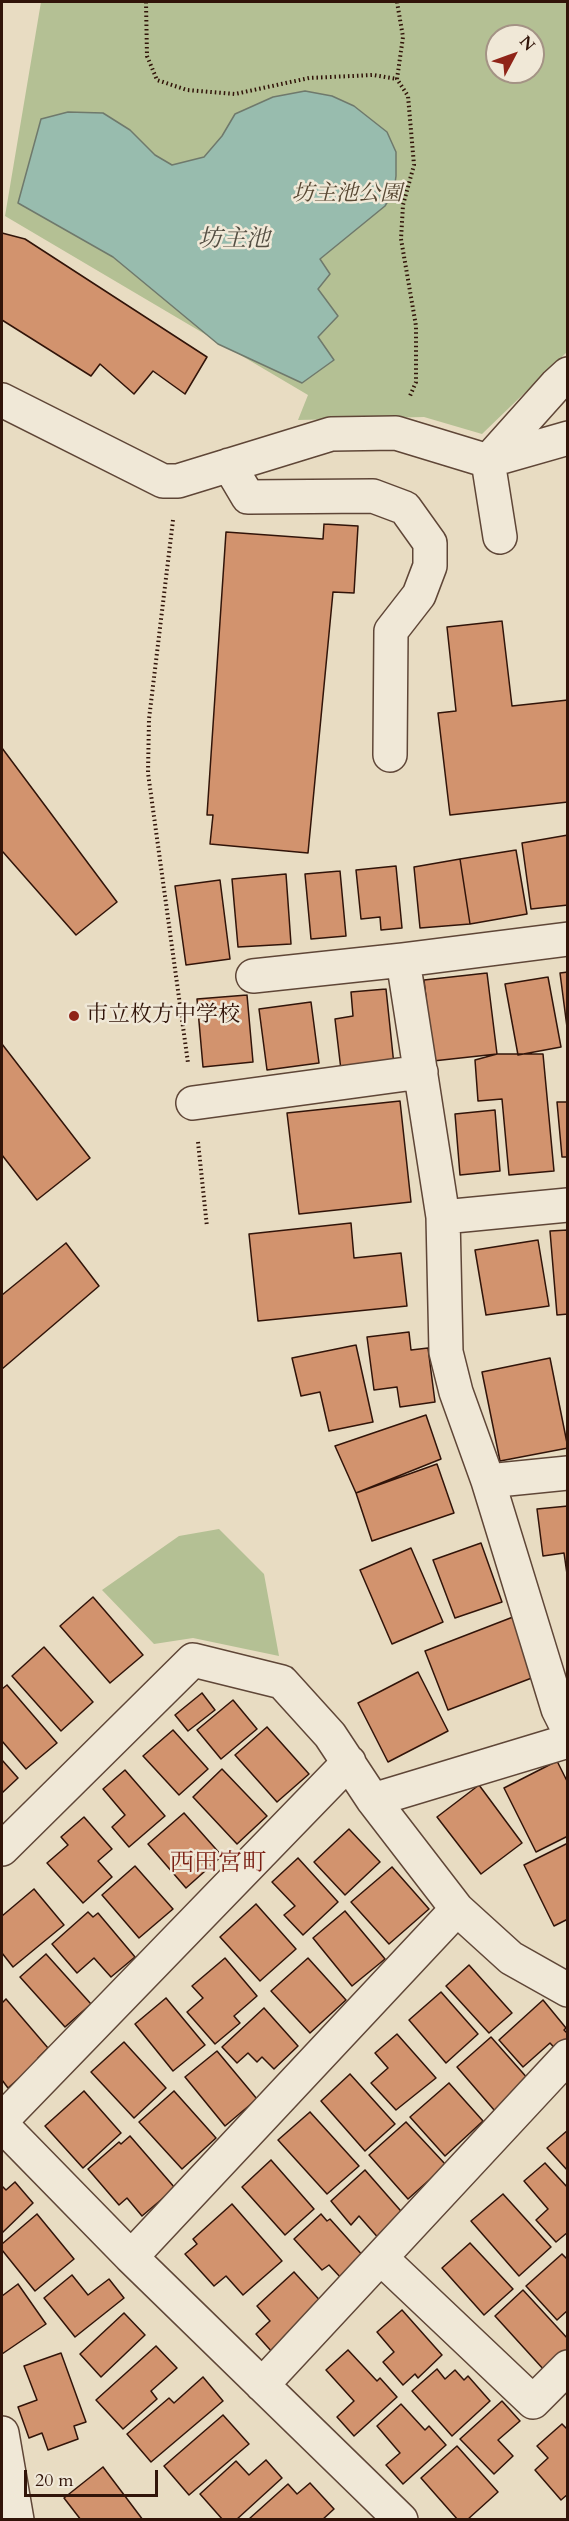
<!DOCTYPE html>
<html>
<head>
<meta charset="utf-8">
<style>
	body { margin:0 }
	#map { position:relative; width:569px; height:2521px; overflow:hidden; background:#e8dcc2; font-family:Cardo,serif }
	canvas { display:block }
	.frame { position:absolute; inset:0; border:3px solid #311409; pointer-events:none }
	.north { position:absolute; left:485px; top:24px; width:60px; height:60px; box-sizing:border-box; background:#f0e8d7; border:2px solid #a49385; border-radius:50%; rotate:49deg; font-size:16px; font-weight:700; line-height:24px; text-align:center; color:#311409 }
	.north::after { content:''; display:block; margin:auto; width:21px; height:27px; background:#8f2418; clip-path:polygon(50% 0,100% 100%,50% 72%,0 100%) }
	.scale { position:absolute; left:24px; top:2470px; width:134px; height:27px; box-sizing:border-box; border:3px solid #311409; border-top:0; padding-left:8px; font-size:18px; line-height:21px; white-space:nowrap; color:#311409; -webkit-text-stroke:4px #f0e8d7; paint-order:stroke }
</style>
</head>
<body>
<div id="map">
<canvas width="569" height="2521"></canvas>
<div class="frame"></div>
<div class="north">N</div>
<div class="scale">20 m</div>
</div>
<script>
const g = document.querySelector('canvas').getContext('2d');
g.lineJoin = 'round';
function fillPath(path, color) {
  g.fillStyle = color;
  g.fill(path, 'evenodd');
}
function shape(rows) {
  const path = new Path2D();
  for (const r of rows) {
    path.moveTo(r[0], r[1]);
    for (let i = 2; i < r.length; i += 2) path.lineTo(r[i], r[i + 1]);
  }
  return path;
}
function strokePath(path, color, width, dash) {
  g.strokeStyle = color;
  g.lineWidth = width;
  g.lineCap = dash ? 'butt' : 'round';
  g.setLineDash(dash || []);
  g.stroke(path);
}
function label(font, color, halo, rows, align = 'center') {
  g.font = font + ' Cardo,"Noto Serif JP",serif';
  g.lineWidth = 5;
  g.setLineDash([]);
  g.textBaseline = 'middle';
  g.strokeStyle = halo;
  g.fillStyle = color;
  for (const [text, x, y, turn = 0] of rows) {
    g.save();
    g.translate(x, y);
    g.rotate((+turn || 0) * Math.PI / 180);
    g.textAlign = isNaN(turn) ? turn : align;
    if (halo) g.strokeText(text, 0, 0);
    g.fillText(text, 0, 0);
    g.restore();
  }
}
fillPath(shape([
	[41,2,567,2,567,352,482,434,424,417,298,420,308,395,5,216],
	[497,36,533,36,533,72,497,72],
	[219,1529,264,1574,279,1656,193,1638,154,1644,102,1590,179,1536]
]), '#b4c094');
const water = shape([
	[305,91,332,96,354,106,387,132,396,152,396,176,394,191,385,206,320,259,330,274,318,289,338,316,318,337,334,360,302,383,218,344,113,257,18,203,41,119,68,112,103,113,130,130,155,155,172,165,204,157,222,136,235,114,273,97,305,91]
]);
fillPath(water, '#98bcae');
strokePath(water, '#6f796c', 1.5);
const building = shape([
	[2,233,25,239,207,357,185,394,153,371,134,394,100,364,91,376,2,320,2,233],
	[324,524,358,526,354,593,333,592,308,853,210,844,213,815,207,815,226,532,323,539,324,524],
	[502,621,512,706,568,700,568,802,450,815,438,713,456,711,447,627,502,621],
	[2,748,117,902,76,935,3,852,2,853,2,748],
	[568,835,568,905,531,909,522,843,568,835],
	[516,850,527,914,470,924,460,859,516,850],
	[460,859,470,924,420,928,414,867,460,859],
	[396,866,402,928,381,930,380,917,361,919,356,870,396,866],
	[340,871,346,936,311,939,305,874,340,871],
	[286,874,291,944,238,947,232,879,286,874],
	[220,880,230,959,186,965,175,886,220,880],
	[568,972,568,1035,560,973,568,972],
	[487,973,497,1054,433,1061,424,980,487,973],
	[548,977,561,1047,518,1055,505,984,548,977],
	[386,989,394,1065,341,1070,335,1019,353,1016,351,992,386,989],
	[247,995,253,1062,203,1067,197,999,247,995],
	[311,1002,319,1063,267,1070,259,1009,311,1002],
	[2,1044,90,1158,37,1200,2,1155,2,1044],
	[497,1054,543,1054,554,1171,509,1175,502,1099,478,1101,475,1060,497,1054],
	[400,1101,411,1202,299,1214,287,1113,400,1101],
	[557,1102,568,1102,568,1157,562,1157,557,1102],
	[495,1110,500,1171,460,1175,455,1114,495,1110],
	[351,1223,354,1258,401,1253,407,1306,258,1321,249,1234,351,1223],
	[568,1230,568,1314,557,1315,550,1231,568,1230],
	[538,1240,549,1306,486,1315,475,1250,538,1240],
	[66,1243,99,1286,2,1369,2,1295,66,1243],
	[409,1332,411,1350,428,1348,435,1402,400,1407,397,1387,374,1390,367,1337,409,1332],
	[356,1345,373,1422,329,1431,320,1392,301,1396,292,1358,356,1345],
	[550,1358,568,1448,500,1461,482,1372,550,1358],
	[426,1415,441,1459,356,1493,335,1446,426,1415],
	[437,1464,454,1513,372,1541,356,1493,437,1464],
	[568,1506,568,1581,564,1553,543,1556,537,1509,568,1506],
	[481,1543,502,1602,455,1618,433,1560,481,1543],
	[411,1548,443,1622,392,1644,360,1570,411,1548],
	[93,1597,143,1655,110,1683,60,1626,93,1597],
	[513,1617,537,1676,448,1710,425,1651,513,1617],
	[44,1647,93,1702,61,1731,12,1676,44,1647],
	[418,1672,448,1731,388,1762,358,1703,418,1672],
	[7,1685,57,1743,26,1769,2,1741,2,1689,7,1685],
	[202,1693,215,1710,188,1731,175,1715,202,1693],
	[233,1700,257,1729,221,1759,197,1730,233,1700],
	[267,1727,309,1774,277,1802,235,1755,267,1727],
	[173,1730,208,1769,179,1795,143,1756,173,1730],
	[2,1760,18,1778,2,1793,2,1760],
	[557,1761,568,1783,568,1836,536,1852,504,1788,557,1761],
	[222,1769,267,1816,237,1844,193,1797,222,1769],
	[125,1770,165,1816,129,1847,112,1827,125,1815,103,1789,125,1770],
	[479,1785,522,1843,481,1874,437,1817,479,1785],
	[184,1813,222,1856,186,1888,148,1844,184,1813],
	[84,1817,112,1849,98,1861,112,1877,83,1903,47,1863,68,1845,61,1837,84,1817],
	[349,1829,380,1862,345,1895,314,1862,349,1829],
	[568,1843,568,1919,554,1926,524,1865,568,1843],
	[298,1858,338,1902,303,1935,284,1915,295,1906,272,1882,298,1858],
	[135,1866,173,1909,139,1938,102,1895,135,1866],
	[392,1867,429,1909,389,1944,351,1902,392,1867],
	[34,1889,64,1925,13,1967,2,1953,2,1916,34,1889],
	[256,1904,296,1949,260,1981,220,1937,256,1904],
	[345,1911,385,1959,352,1986,313,1938,345,1911],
	[88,1912,93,1917,98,1913,135,1957,111,1977,94,1958,77,1973,52,1944,88,1912],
	[46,1954,91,2004,65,2027,20,1977,46,1954],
	[225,1958,257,1996,234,2016,240,2023,215,2044,187,2012,203,1998,192,1986,225,1958],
	[308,1958,346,2000,310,2033,271,1991,308,1958],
	[469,1965,512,2013,489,2033,446,1986,469,1965],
	[441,1992,478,2034,446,2063,409,2020,441,1992],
	[166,1998,205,2045,173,2071,135,2024,166,1998],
	[6,1999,48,2048,38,2058,40,2060,8,2088,2,2080,2,2003,6,1999],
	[543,2000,566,2028,564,2030,568,2034,568,2049,561,2055,550,2043,523,2067,499,2040,543,2000],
	[264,2008,298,2046,274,2069,262,2057,257,2062,248,2053,237,2063,222,2047,264,2008],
	[397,2034,436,2078,396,2110,371,2083,388,2068,375,2053,397,2034],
	[491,2037,529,2080,495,2111,457,2067,491,2037],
	[124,2042,166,2088,134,2118,91,2072,124,2042],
	[217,2051,257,2099,225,2126,185,2077,217,2051],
	[350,2074,395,2124,365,2151,321,2101,350,2074],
	[449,2083,483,2121,445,2156,410,2117,449,2083],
	[84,2091,121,2133,83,2168,45,2126,84,2091],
	[174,2091,216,2138,182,2169,139,2122,174,2091],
	[310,2112,359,2166,327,2194,278,2140,310,2112],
	[406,2122,446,2165,408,2199,369,2155,406,2122],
	[568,2130,568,2171,547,2148,568,2130],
	[130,2136,175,2188,142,2216,127,2198,119,2205,88,2169,119,2142,121,2144,130,2136],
	[271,2160,314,2209,285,2235,242,2187,271,2160],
	[545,2163,568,2188,568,2232,556,2242,536,2220,548,2209,524,2181,545,2163],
	[365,2170,407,2218,381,2241,359,2216,351,2225,331,2201,365,2170],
	[15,2182,33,2203,2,2233,2,2186,6,2190,15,2182],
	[503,2194,551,2247,519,2276,471,2221,503,2194],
	[232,2204,282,2261,243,2295,226,2276,214,2286,185,2254,197,2244,193,2239,232,2204],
	[37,2214,74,2259,35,2291,2,2250,2,2244,37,2214],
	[321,2214,327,2221,330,2219,365,2258,342,2279,329,2265,322,2270,294,2239,321,2214],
	[470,2243,513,2289,484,2315,442,2268,470,2243],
	[562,2254,568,2260,568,2310,557,2320,526,2286,562,2254],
	[294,2272,325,2306,273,2353,256,2334,270,2321,257,2306,294,2272],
	[72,2275,88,2295,109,2279,124,2298,75,2337,44,2298,72,2275],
	[18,2284,46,2324,2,2354,2,2296,18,2284],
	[523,2290,568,2339,568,2351,545,2371,495,2316,523,2290],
	[402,2310,442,2355,418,2378,415,2374,403,2385,383,2362,394,2352,377,2332,402,2310],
	[124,2313,145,2335,101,2377,80,2354,124,2313],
	[156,2346,177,2368,151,2391,157,2399,123,2429,96,2400,156,2346],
	[348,2350,377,2381,380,2378,397,2397,354,2436,337,2417,354,2401,326,2370,348,2350],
	[61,2353,86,2422,74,2426,78,2439,48,2450,42,2433,29,2438,18,2407,37,2400,24,2366,61,2353],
	[437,2369,445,2379,455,2370,464,2380,468,2376,490,2401,452,2436,412,2391,437,2369],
	[203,2377,223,2401,151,2462,127,2434,169,2398,174,2403,203,2377],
	[502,2401,520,2421,498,2440,513,2456,494,2474,460,2439,502,2401],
	[401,2404,425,2430,429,2426,446,2445,403,2484,386,2465,400,2453,377,2426,401,2404],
	[223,2415,249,2444,189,2495,164,2466,223,2415],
	[562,2424,568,2430,568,2494,561,2500,535,2470,548,2458,537,2446,562,2424],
	[457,2446,498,2492,467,2520,458,2520,421,2478,457,2446],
	[266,2460,282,2478,236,2520,223,2520,200,2494,236,2461,249,2475,266,2460],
	[103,2467,143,2520,81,2520,64,2498,103,2467],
	[310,2483,334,2509,322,2520,249,2519,288,2484,297,2494,310,2483]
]);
fillPath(building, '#d2936e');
strokePath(building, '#311409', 1.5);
const street = shape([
	[2,400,163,481,178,481,331,434,396,433,488,461,568,438],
	[229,465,248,497,373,496,405,508,430,543,430,566,419,595,391,631,390,755],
	[500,537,488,461,556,385,568,374],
	[403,960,443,1217,446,1352,456,1392,488,1481,558,1709,568,1729],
	[253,976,403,960,568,939],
	[193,1103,421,1072],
	[443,1217,568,1205],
	[488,1481,568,1473],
	[373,1800,568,1741],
	[2,1849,193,1660,282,1682,330,1735,373,1800,457,1909,511,1958,568,1990],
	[2,2120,349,1762],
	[2,2125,131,2257,401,2520],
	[131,2257,457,1909],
	[381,2258,533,2402,568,2367],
	[262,2385,568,2056],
	[2,2433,17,2520]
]);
strokePath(street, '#5f4637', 36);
strokePath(shape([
	[146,2,147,56,157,80,187,90,235,94,309,78,373,75,397,79],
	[397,2,403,37,397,79,408,96,414,165,403,205,401,239,416,326,416,382,410,396],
	[173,520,149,719,148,773,188,1063],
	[198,1142,207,1227]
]), '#311409', 4, [1.5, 3]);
strokePath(street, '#f0e8d7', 33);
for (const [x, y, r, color] of [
	[74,1016,6,"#8f2418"]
]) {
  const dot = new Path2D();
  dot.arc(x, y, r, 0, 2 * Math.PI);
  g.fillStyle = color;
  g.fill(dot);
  strokePath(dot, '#f0e8d7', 2);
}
label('italic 22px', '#584833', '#f0e8d7', [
	["坊主池公園",347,195]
]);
label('22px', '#311409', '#f0e8d7', [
	["市立枚方中学校",86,1016]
], 'left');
label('italic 24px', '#554f43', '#f0e8d7', [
	["坊主池",234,240]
]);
label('24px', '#7a1f14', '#f0e8d7', [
	["西田宮町",218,1864]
]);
</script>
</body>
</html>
